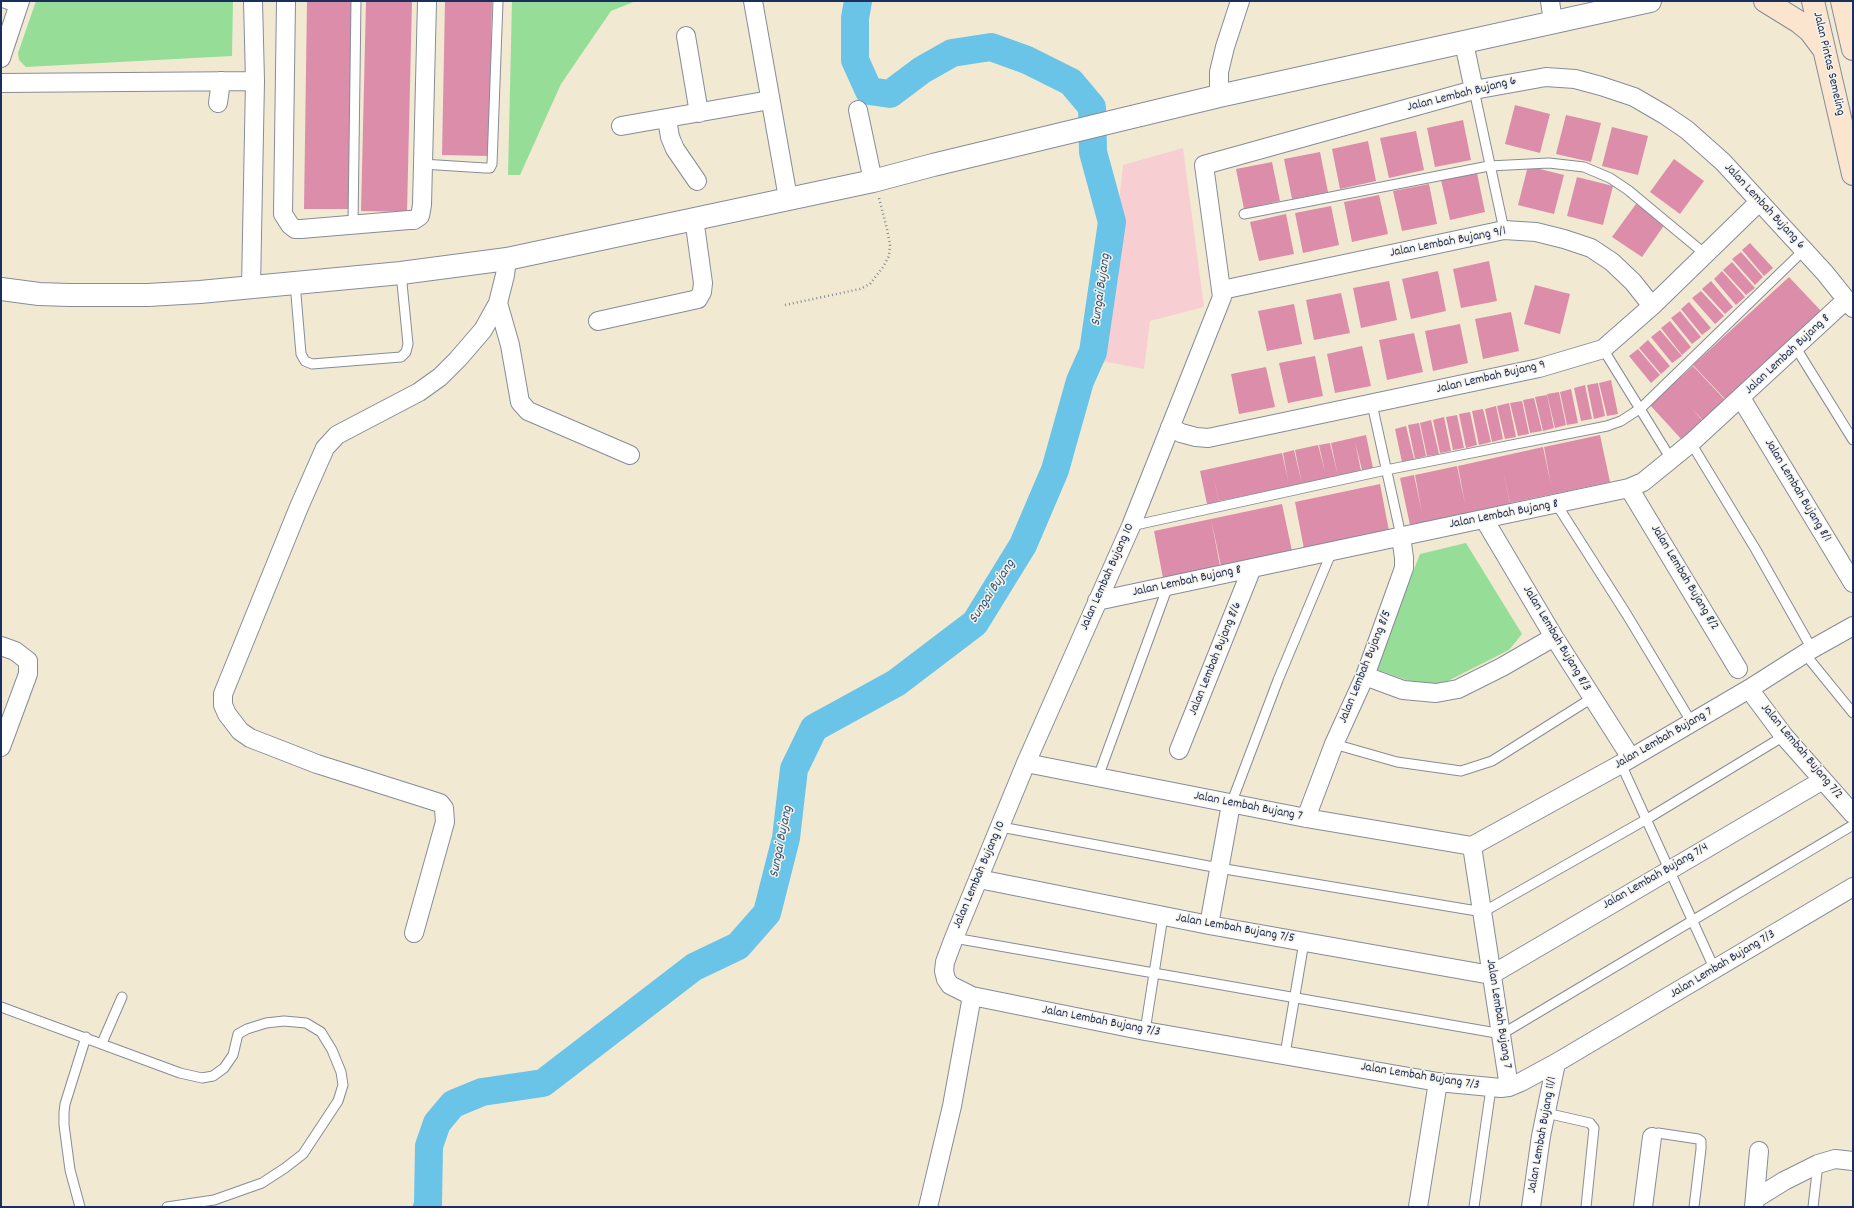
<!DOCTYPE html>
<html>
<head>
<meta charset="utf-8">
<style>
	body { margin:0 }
	#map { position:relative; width:1854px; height:1208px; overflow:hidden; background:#f2e9d3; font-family:Dekko,sans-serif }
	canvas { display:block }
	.frame { position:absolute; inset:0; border:2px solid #1b2f5e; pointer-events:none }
</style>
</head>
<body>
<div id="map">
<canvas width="1854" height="1208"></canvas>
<div class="frame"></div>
</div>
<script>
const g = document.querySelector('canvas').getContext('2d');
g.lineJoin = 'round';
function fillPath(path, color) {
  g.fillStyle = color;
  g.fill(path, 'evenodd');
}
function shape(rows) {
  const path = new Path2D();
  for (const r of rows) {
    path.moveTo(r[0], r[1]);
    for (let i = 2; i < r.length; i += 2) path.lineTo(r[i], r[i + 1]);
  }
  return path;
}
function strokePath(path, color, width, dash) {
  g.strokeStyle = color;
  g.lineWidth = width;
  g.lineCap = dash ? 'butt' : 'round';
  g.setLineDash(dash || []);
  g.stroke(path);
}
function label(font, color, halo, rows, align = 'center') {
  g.font = font + ' Dekko,sans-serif';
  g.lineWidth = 3;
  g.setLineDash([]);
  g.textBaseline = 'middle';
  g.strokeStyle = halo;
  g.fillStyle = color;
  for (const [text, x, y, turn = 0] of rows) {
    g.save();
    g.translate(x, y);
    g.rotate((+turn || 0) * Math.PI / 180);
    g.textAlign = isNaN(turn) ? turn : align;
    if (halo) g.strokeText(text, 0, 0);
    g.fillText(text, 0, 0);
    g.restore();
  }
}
fillPath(shape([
	[1183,148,1204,307,1150,321,1144,369,1102,361,1123,165]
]), '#f7cfd2');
fillPath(shape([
	[36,1,233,1,232,56,26,67,19,60,18,53],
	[512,1,636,1,611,11,561,84,520,175,508,175],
	[1466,543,1522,634,1509,650,1432,689,1375,669,1420,554]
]), '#96de98');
strokePath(shape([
	[427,1207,428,1205,429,1146,437,1123,453,1104,482,1092,543,1083,694,967,738,946,767,913,786,838,794,769,814,728,896,683,975,623,1023,545,1055,470,1080,381,1093,352,1112,222,1093,152,1092,107,1071,82,1027,60,991,47,952,53,922,70,890,94,869,91,855,60,855,18,858,1]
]), '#69c4e7', 28);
fillPath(shape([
	[307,1,353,1,350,209,304,209],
	[366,1,412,1,407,212,361,211],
	[445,1,492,2,489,156,442,155],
	[1515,105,1550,114,1540,153,1505,144],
	[1566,115,1601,123,1591,162,1556,154],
	[1463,120,1471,160,1435,167,1427,128],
	[1612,127,1648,136,1638,175,1602,166],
	[1416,131,1424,170,1389,178,1380,138],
	[1368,141,1376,181,1340,189,1332,149],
	[1320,152,1328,192,1292,199,1284,159],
	[1674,159,1704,181,1680,214,1650,192],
	[1272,162,1280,201,1244,209,1236,169],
	[1528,166,1564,175,1554,214,1518,205],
	[1477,173,1485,212,1450,220,1441,180],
	[1577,177,1613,186,1603,225,1567,216],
	[1429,184,1437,224,1402,231,1393,191],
	[1379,195,1388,234,1352,242,1344,202],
	[1636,204,1665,224,1642,257,1612,237],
	[1331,206,1339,245,1303,253,1295,213],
	[1286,214,1294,254,1259,261,1250,222],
	[1750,243,1773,268,1764,276,1742,250],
	[1741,252,1763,277,1755,285,1732,259],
	[1489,261,1497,301,1461,308,1453,269],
	[1732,262,1755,288,1746,295,1723,270],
	[1438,271,1446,311,1411,319,1402,279],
	[1722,271,1745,297,1736,305,1714,279],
	[1789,277,1822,312,1726,400,1693,365],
	[1389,281,1397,320,1361,328,1353,288],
	[1711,281,1733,307,1725,314,1702,289],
	[1535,285,1570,294,1560,334,1524,324],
	[1701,291,1724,316,1715,324,1692,298],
	[1341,293,1350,333,1314,340,1306,300],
	[1689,302,1711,328,1702,335,1681,309],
	[1294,304,1302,344,1267,351,1258,311],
	[1680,311,1701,337,1692,344,1671,318],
	[1511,312,1519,351,1483,359,1475,319],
	[1670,321,1691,347,1682,355,1661,328],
	[1460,324,1468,363,1433,371,1425,331],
	[1660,330,1682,356,1672,363,1651,337],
	[1414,333,1423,372,1387,380,1379,340],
	[1648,340,1670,366,1661,374,1639,348],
	[1362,346,1371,386,1335,393,1327,354],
	[1638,349,1660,375,1651,383,1629,356],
	[1315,356,1323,396,1288,403,1279,363],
	[1693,366,1726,401,1704,421,1691,408,1704,422,1683,441,1650,405],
	[1266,367,1275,407,1239,414,1231,374],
	[1611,380,1618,414,1607,416,1599,383],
	[1598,383,1605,416,1594,419,1587,385],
	[1585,385,1592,419,1581,421,1574,388],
	[1571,389,1578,423,1567,425,1560,392],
	[1559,392,1566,425,1555,428,1547,394],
	[1547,395,1554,428,1543,431,1535,397],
	[1534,398,1542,431,1530,433,1523,400],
	[1522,401,1529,434,1518,436,1510,403],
	[1509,403,1516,437,1505,439,1497,406],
	[1496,406,1503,439,1492,442,1485,409],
	[1483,409,1491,442,1479,445,1472,411],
	[1470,412,1477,445,1466,448,1459,414],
	[1457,415,1464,448,1453,450,1446,417],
	[1444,417,1451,451,1440,453,1433,420],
	[1431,420,1439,454,1427,456,1420,423],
	[1419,423,1426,456,1415,459,1408,425],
	[1406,426,1414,459,1402,462,1395,429],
	[1366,435,1373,468,1362,470,1355,442,1361,471,1338,476,1331,443],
	[1600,435,1610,482,1510,503,1502,466,1510,504,1410,525,1400,478,1414,475,1422,513,1415,475,1457,466,1465,504,1458,466,1543,447,1551,485,1544,447],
	[1330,443,1338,476,1302,484,1295,450,1318,445,1325,472,1319,445],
	[1294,450,1302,484,1219,501,1213,475,1219,502,1207,504,1200,471,1259,458,1265,485,1259,458,1282,453,1288,480,1283,453],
	[1380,484,1389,531,1304,549,1295,502],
	[1282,504,1292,551,1221,566,1211,519],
	[1211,519,1220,566,1163,578,1154,531]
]), '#dc8daa');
const service = shape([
	[1,2,18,8],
	[1474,90,1504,230],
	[422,164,485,168,490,168,492,164,498,1],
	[1244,214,1489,166,1549,163,1584,167,1610,178,1628,190,1705,254],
	[353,224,356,1],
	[295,283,301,354,305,361,312,364,401,357,406,352,408,344,401,273],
	[1796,348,1853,440],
	[1603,349,1671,459],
	[1372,404,1401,536],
	[1691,443,1756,550,1812,649],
	[1557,505,1627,615,1692,723],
	[1131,526,1386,470,1607,426,1621,421,1641,408,1804,250],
	[1805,654,1853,713],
	[1334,744,1397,762,1461,771,1492,761,1592,698],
	[1621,764,1715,970],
	[1098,777,1168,586],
	[1231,804,1278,680,1332,551],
	[1001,827,1219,868,1483,912,1647,819,1784,736],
	[954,938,1502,1034,1853,825],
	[1,1007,180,1073,202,1078,213,1076,224,1068,233,1055,238,1034,247,1029,266,1023,284,1021,306,1023,321,1032,332,1050,341,1072,343,1085,338,1101,303,1154,285,1168,262,1183,214,1200,167,1207],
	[1145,1031,1163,916],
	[102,1043,122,997],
	[1285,1054,1304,942],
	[1546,1113,1590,1123,1594,1128,1586,1207],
	[1652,1137,1658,1133,1698,1139,1701,1141,1701,1149,1694,1207],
	[80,1207,70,1170,64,1125,64,1112,65,1104,86,1037],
	[1474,1207,1491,1088],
	[1813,1207,1818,1164]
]);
const minor = shape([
	[286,1,283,214,290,225,295,229,301,229,409,220,414,220,420,216,422,205,427,1],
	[753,1,788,198],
	[1550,1,1553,22],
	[686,36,699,113],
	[1464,43,1474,90],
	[1,58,20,1],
	[1,83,255,81],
	[1219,96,1219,72,1225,47,1240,1],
	[218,103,221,81],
	[858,110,873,181],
	[667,119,670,137,675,149,697,181],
	[621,126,770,100],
	[507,259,505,275,498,303,510,345,520,402,528,411,630,455],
	[251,287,255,81,253,1],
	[1222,290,1504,230,1536,232,1564,239,1591,248,1612,262,1633,282,1652,306],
	[1853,308,1825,273,1723,162,1687,130,1665,115,1634,97,1601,86,1575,79,1546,77,1474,90,1204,165,1222,297,1131,526,1026,763,954,938,945,962,944,971,946,979,950,985,972,996,1145,1031,1438,1082,1501,1088,1509,1087,1521,1082,1556,1063,1853,887],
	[598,321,698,299,702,292,703,283,694,218],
	[1741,398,1853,583],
	[1170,427,1181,433,1196,437,1208,438,1539,368,1603,349,1652,306,1759,202],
	[1629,488,1738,669],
	[1484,519,1554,637,1631,758],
	[1097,601,1629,488,1643,482,1691,443,1846,300],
	[1,646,15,651,28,661,28,674,1,747],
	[1365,676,1403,690,1436,693,1458,689,1502,667,1554,637],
	[1749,689,1784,736,1853,814],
	[1179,750,1252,568],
	[1026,763,1306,818,1472,846,1621,764,1749,689,1812,649,1853,626],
	[1306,818,1334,744,1365,676,1399,582,1404,568,1404,558,1401,536],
	[1472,846,1509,1087],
	[979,879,1209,925,1491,975,1823,780],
	[1209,925,1231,804],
	[414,933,445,822,444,808,440,803,317,764,250,738,240,731,227,714,223,705,223,694,299,507,325,448,337,435,419,392,440,377,458,359,483,330,498,303],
	[1755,1199,1784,1181,1818,1164,1835,1159,1853,1161],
	[928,1207,952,1106,972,996],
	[1418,1207,1438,1082],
	[1531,1207,1541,1136,1556,1063],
	[1643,1207,1652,1137],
	[1754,1207,1759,1151]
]);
const tertiary = shape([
	[1,289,39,294,69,295,148,295,200,292,401,273,507,259,873,181,933,165,1219,96,1650,1]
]);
const secondary = shape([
	[1765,1,1799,22,1810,31,1822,47],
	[1813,1,1853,174],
	[1842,1,1853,49]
]);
strokePath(service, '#868c98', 11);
strokePath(minor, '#868c98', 20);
strokePath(tertiary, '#868c98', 24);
strokePath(secondary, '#868c98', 24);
strokePath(shape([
	[785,305,860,289,870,284,883,267,889,256,890,245,887,229,879,198]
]), '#868c98', 2.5, [1, 3]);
strokePath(service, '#fff', 9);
strokePath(minor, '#fff', 18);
strokePath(tertiary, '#fff', 22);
strokePath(secondary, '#fbe5cf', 22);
label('13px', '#1b2f5e', '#f7f3e8', [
	["Jalan Pintas Semeling",1828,64,77],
	["Jalan Lembah Bujang 6",1462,95,-14],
	["Jalan Lembah Bujang 6",1764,207,47],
	["Jalan Lembah Bujang 9/1",1448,243,-11],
	["Jalan Lembah Bujang 8",1788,355,-43],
	["Jalan Lembah Bujang 9",1491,378,-13],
	["Jalan Lembah Bujang 8/1",1797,491,59],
	["Jalan Lembah Bujang 8",1504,515,-11],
	["Jalan Lembah Bujang 10",1108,577,-66],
	["Jalan Lembah Bujang 8/2",1684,578,59],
	["Jalan Lembah Bujang 8",1187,582,-12],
	["Jalan Lembah Bujang 8/3",1556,639,59],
	["Jalan Lembah Bujang 8/6",1216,659,-68],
	["Jalan Lembah Bujang 8/5",1366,667,-68],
	["Jalan Lembah Bujang 7",1664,739,-30],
	["Jalan Lembah Bujang 7/2",1801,752,50],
	["Jalan Lembah Bujang 7",1248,807,11],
	["Jalan Lembah Bujang 10",980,875,-67],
	["Jalan Lembah Bujang 7/4",1656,877,-30],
	["Jalan Lembah Bujang 7/5",1235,929,10],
	["Jalan Lembah Bujang 7/3",1723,965,-31],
	["Jalan Lembah Bujang 7",1498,1014,81],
	["Jalan Lembah Bujang 7/3",1101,1022,11],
	["Jalan Lembah Bujang 7/3",1420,1077,9],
	["Jalan Lembah Bujang 11/1",1543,1135,-80]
]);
label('italic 14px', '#2e5480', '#f7f3e8', [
	["Sungai Bujang",1102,290,-82],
	["Sungai Bujang",993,592,-57],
	["Sungai Bujang",782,842,-79]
]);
</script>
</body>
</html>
